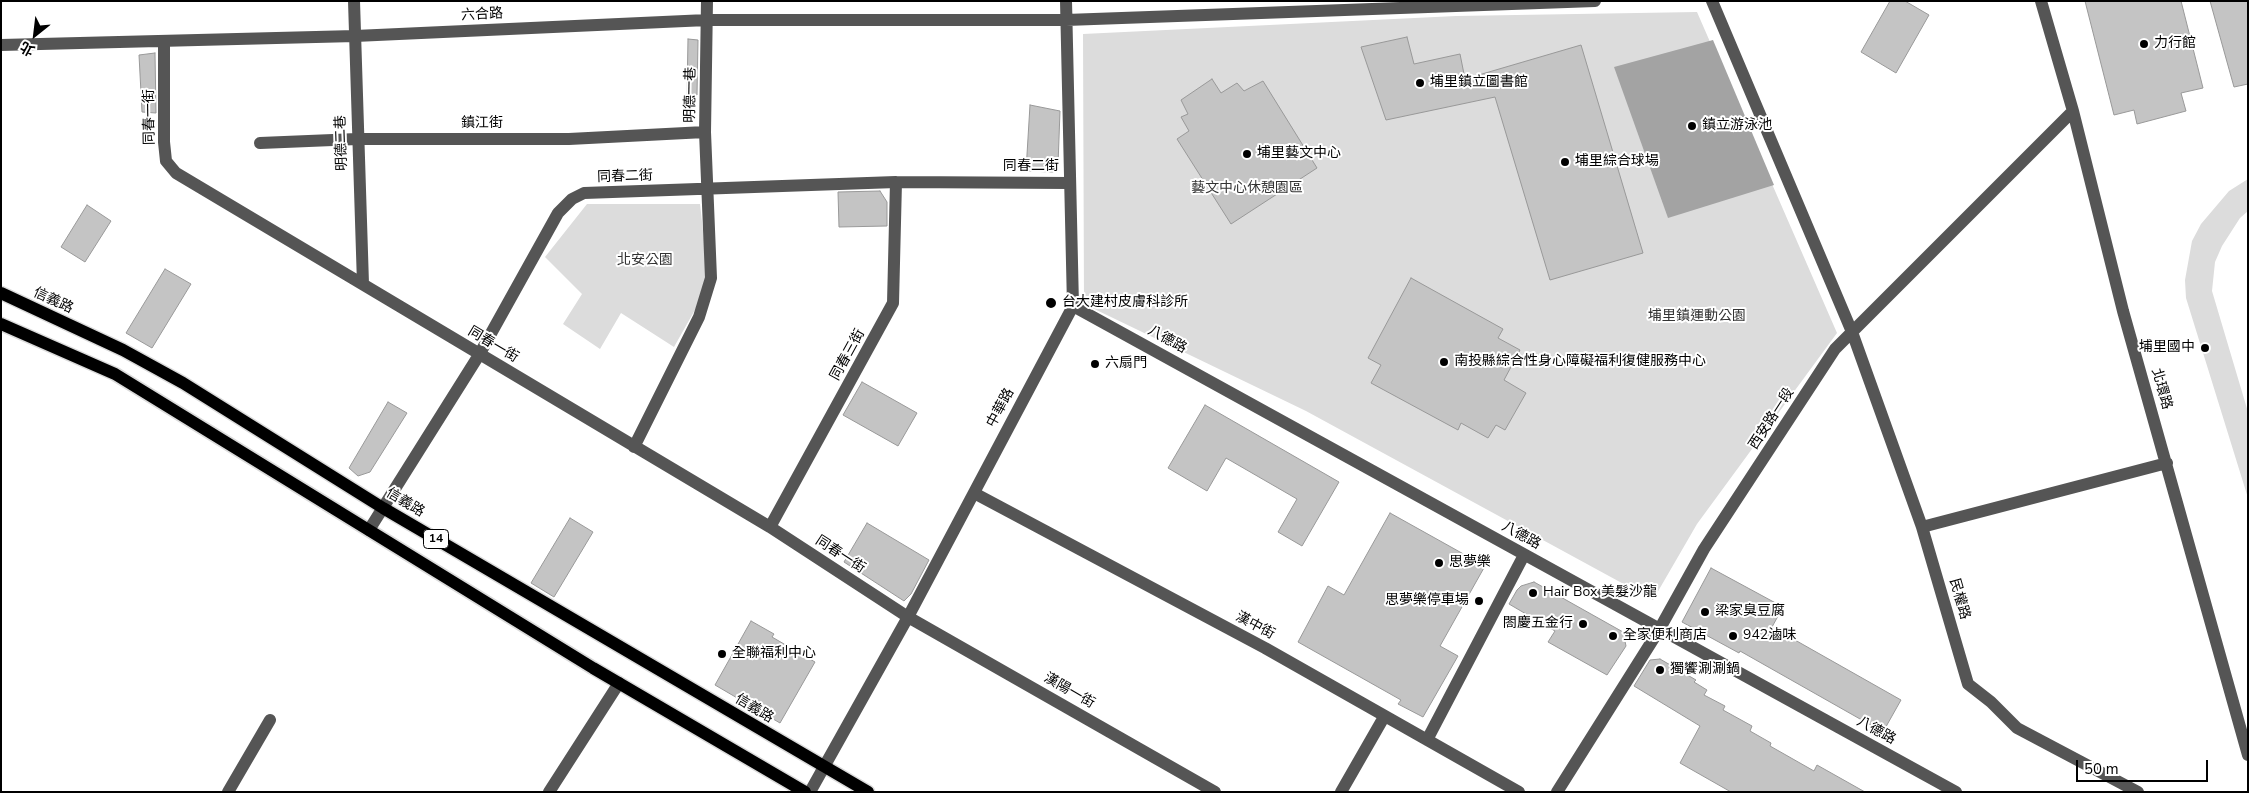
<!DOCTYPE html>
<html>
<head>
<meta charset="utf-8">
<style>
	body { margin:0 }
	#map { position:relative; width:2249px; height:793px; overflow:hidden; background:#fff; font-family:"Nunito Sans","Noto Sans TC",sans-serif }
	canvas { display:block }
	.frame { position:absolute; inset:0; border:2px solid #000; pointer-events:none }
	.north { position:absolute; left:10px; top:10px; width:50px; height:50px; -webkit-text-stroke:4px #fff; paint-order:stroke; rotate:209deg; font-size:14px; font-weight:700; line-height:20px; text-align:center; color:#000 }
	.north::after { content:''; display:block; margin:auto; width:18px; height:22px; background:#000; clip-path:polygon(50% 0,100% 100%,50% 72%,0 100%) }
	.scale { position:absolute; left:2076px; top:760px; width:132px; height:22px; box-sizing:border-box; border:2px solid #000; border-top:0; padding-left:6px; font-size:15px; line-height:18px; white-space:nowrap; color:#000; -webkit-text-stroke:4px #fff; paint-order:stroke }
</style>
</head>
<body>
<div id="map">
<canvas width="2249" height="793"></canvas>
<div class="frame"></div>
<div class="north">北</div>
<div class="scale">50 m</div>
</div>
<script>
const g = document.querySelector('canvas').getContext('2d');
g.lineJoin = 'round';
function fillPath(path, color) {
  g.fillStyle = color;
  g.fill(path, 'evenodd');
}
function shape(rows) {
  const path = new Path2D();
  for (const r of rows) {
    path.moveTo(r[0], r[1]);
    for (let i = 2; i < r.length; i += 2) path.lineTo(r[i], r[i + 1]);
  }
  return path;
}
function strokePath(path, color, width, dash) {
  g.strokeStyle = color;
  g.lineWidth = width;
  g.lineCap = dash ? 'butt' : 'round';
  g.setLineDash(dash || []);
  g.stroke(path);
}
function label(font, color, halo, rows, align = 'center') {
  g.font = font + ' "Nunito Sans","Noto Sans TC",sans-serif';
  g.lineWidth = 4;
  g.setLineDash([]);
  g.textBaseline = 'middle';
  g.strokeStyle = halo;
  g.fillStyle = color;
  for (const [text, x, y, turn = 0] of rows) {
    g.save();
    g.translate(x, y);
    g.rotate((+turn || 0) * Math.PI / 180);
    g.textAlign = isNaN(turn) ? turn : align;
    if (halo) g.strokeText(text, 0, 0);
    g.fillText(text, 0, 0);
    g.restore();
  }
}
fillPath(shape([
	[1697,12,1837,333,1697,524,1653,600,1306,411,1084,304,1083,34,1456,16],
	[2248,179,2248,211,2240,218,2222,246,2215,262,2212,291,2248,412,2248,498,2186,298,2185,280,2192,241,2201,224,2229,191],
	[587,204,700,204,709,285,674,347,621,313,600,349,563,324,582,294,545,257]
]), '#dcdcdc');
fillPath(shape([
	[1713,40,1774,185,1668,218,1614,67]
]), '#a3a3a3');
const building = shape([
	[1890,1,1905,1,1929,15,1896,73,1861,52,1890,1],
	[2085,1,2181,1,2203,88,2181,93,2186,111,2137,124,2134,110,2114,115,2085,1],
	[2210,1,2248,1,2248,84,2234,87,2210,1],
	[1407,37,1414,64,1460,54,1465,79,1581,45,1643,253,1550,280,1495,97,1386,120,1361,47,1407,37],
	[688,39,698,40,697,95,687,94,688,39],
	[155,53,156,113,142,112,139,55,155,53],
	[1212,79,1221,93,1237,83,1244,91,1263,81,1317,168,1231,224,1177,139,1189,131,1181,117,1188,114,1181,100,1212,79],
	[1030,105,1060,111,1058,165,1054,172,1026,171,1030,105],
	[880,191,887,202,887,226,839,227,838,192,880,191],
	[87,205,111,221,85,262,61,247,87,205],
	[165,269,191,284,152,348,126,333,165,269],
	[1411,278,1503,329,1498,338,1520,350,1504,380,1526,393,1505,430,1496,425,1488,438,1461,423,1458,430,1371,383,1381,365,1368,358,1411,278],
	[862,382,917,413,898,446,843,415,862,382],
	[388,402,407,413,370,472,358,476,349,468,388,402],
	[1205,405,1339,482,1302,546,1278,532,1297,499,1226,458,1207,491,1168,468,1205,405],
	[1390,513,1485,566,1440,646,1458,656,1423,717,1398,704,1401,700,1298,642,1328,586,1344,595,1390,513],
	[570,518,593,532,554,597,531,583,570,518],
	[867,523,929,560,911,594,904,601,844,562,867,523],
	[1711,568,1783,607,1772,627,1901,700,1883,732,1740,651,1739,653,1682,622,1711,568],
	[1534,582,1623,632,1626,646,1607,675,1548,642,1555,631,1509,604,1517,590,1521,586,1534,582],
	[751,621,774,634,772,637,815,662,780,723,715,685,751,621],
	[1660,659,1696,680,1694,682,1707,690,1704,695,1725,706,1723,710,1752,726,1750,731,1771,743,1770,746,1814,771,1817,765,1865,792,1731,792,1680,763,1700,726,1634,686,1650,660,1660,659]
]);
fillPath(building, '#c4c4c4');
strokePath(building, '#999', 1);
const major = shape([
	[1,293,123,350,183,383,383,508,868,792],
	[1,324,115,374,593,668,805,792]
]);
strokePath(major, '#dbdbdb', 15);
strokePath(shape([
	[354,1,363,284],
	[1712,1,1852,332,1922,527,1968,684,1991,702,2017,728,2138,792],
	[2041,1,2073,111,2123,311,2248,755],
	[164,41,164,142,166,161,176,173,770,527,908,617,1215,792],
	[1,45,355,36,707,20,1066,20,1595,1],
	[260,143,357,139,569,139,705,132],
	[1073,306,1956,792],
	[634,447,699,317,711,278,705,132,707,1],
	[974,493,1265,648,1519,792],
	[770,527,893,303,896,182],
	[1922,527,2167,463],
	[369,530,479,355,558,213,572,199,584,193,896,182,1070,183],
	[1427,740,1524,555],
	[228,792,270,720],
	[549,792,619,683],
	[810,792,908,617,1073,306,1066,1],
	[1341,792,1384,717],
	[1557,792,1659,630,1704,549,1835,349,2073,111]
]), '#555', 12);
strokePath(major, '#000', 12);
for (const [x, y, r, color] of [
	[2144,44,5,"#000"],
	[1420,83,5,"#000"],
	[1692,126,5,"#000"],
	[1247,154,5,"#000"],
	[1565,162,5,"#000"],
	[1051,303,6,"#000"],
	[2205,348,5,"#000"],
	[1444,362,5,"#000"],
	[1095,364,5,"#000"],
	[1439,563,5,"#000"],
	[1533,593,5,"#000"],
	[1479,601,5,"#000"],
	[1705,612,5,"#000"],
	[1583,624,5,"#000"],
	[1613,636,5,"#000"],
	[1733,636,5,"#000"],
	[722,654,5,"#000"],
	[1660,670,5,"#000"]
]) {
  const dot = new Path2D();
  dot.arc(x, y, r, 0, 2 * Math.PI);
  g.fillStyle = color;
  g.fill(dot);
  strokePath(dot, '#fff', 2);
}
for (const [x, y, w] of [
	[436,539,25]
]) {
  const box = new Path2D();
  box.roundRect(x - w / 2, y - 9.5, w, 19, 4);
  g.fillStyle = '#fff';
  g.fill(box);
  strokePath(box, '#000', 1);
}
label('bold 12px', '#000', null, [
	["14",436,539]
]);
label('14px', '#000', '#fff', [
	["六合路",482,15,-3],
	["明德一巷",691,95,-89],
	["同春一街",150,117,-91],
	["鎮江街",482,124],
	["明德二巷",342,143,-92],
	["同春二街",1031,167],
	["同春二街",625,177,-2],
	["信義路",53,301,25],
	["八德路",1167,340,29],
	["同春一街",493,345,31],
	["同春三街",848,355,-61],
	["北環路",2161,389,74],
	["中華路",1001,408,-62],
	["西安路一段",1772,419,-57],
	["信義路",405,503,31],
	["八德路",1521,536,29],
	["同春一街",840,555,33],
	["民權路",1959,599,74],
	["漢中街",1255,626,28],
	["漢陽一街",1069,691,30],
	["信義路",754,709,31],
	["八德路",1876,731,29]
]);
label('14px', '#000', '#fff', [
	["力行館",2154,44],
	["埔里鎮立圖書館",1430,83],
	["鎮立游泳池",1702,126],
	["埔里藝文中心",1257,154],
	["埔里綜合球場",1575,162],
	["台大建村皮膚科診所",1062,303],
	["埔里國中",2195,348,"right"],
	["南投縣綜合性身心障礙福利復健服務中心",1454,362],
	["六扇門",1105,364],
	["思夢樂",1449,563],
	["Hair Box 美髮沙龍",1543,593],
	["思夢樂停車場",1469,601,"right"],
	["梁家臭豆腐",1715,612],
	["閤慶五金行",1573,624,"right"],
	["全家便利商店",1623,636],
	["942滷味",1743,636],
	["全聯福利中心",732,654],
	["獨饗涮涮鍋",1670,670]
], 'left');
label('14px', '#333', '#fff', [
	["藝文中心休憩園區",1247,189],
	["北安公園",645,261],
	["埔里鎮運動公園",1697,317]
]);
</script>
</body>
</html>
